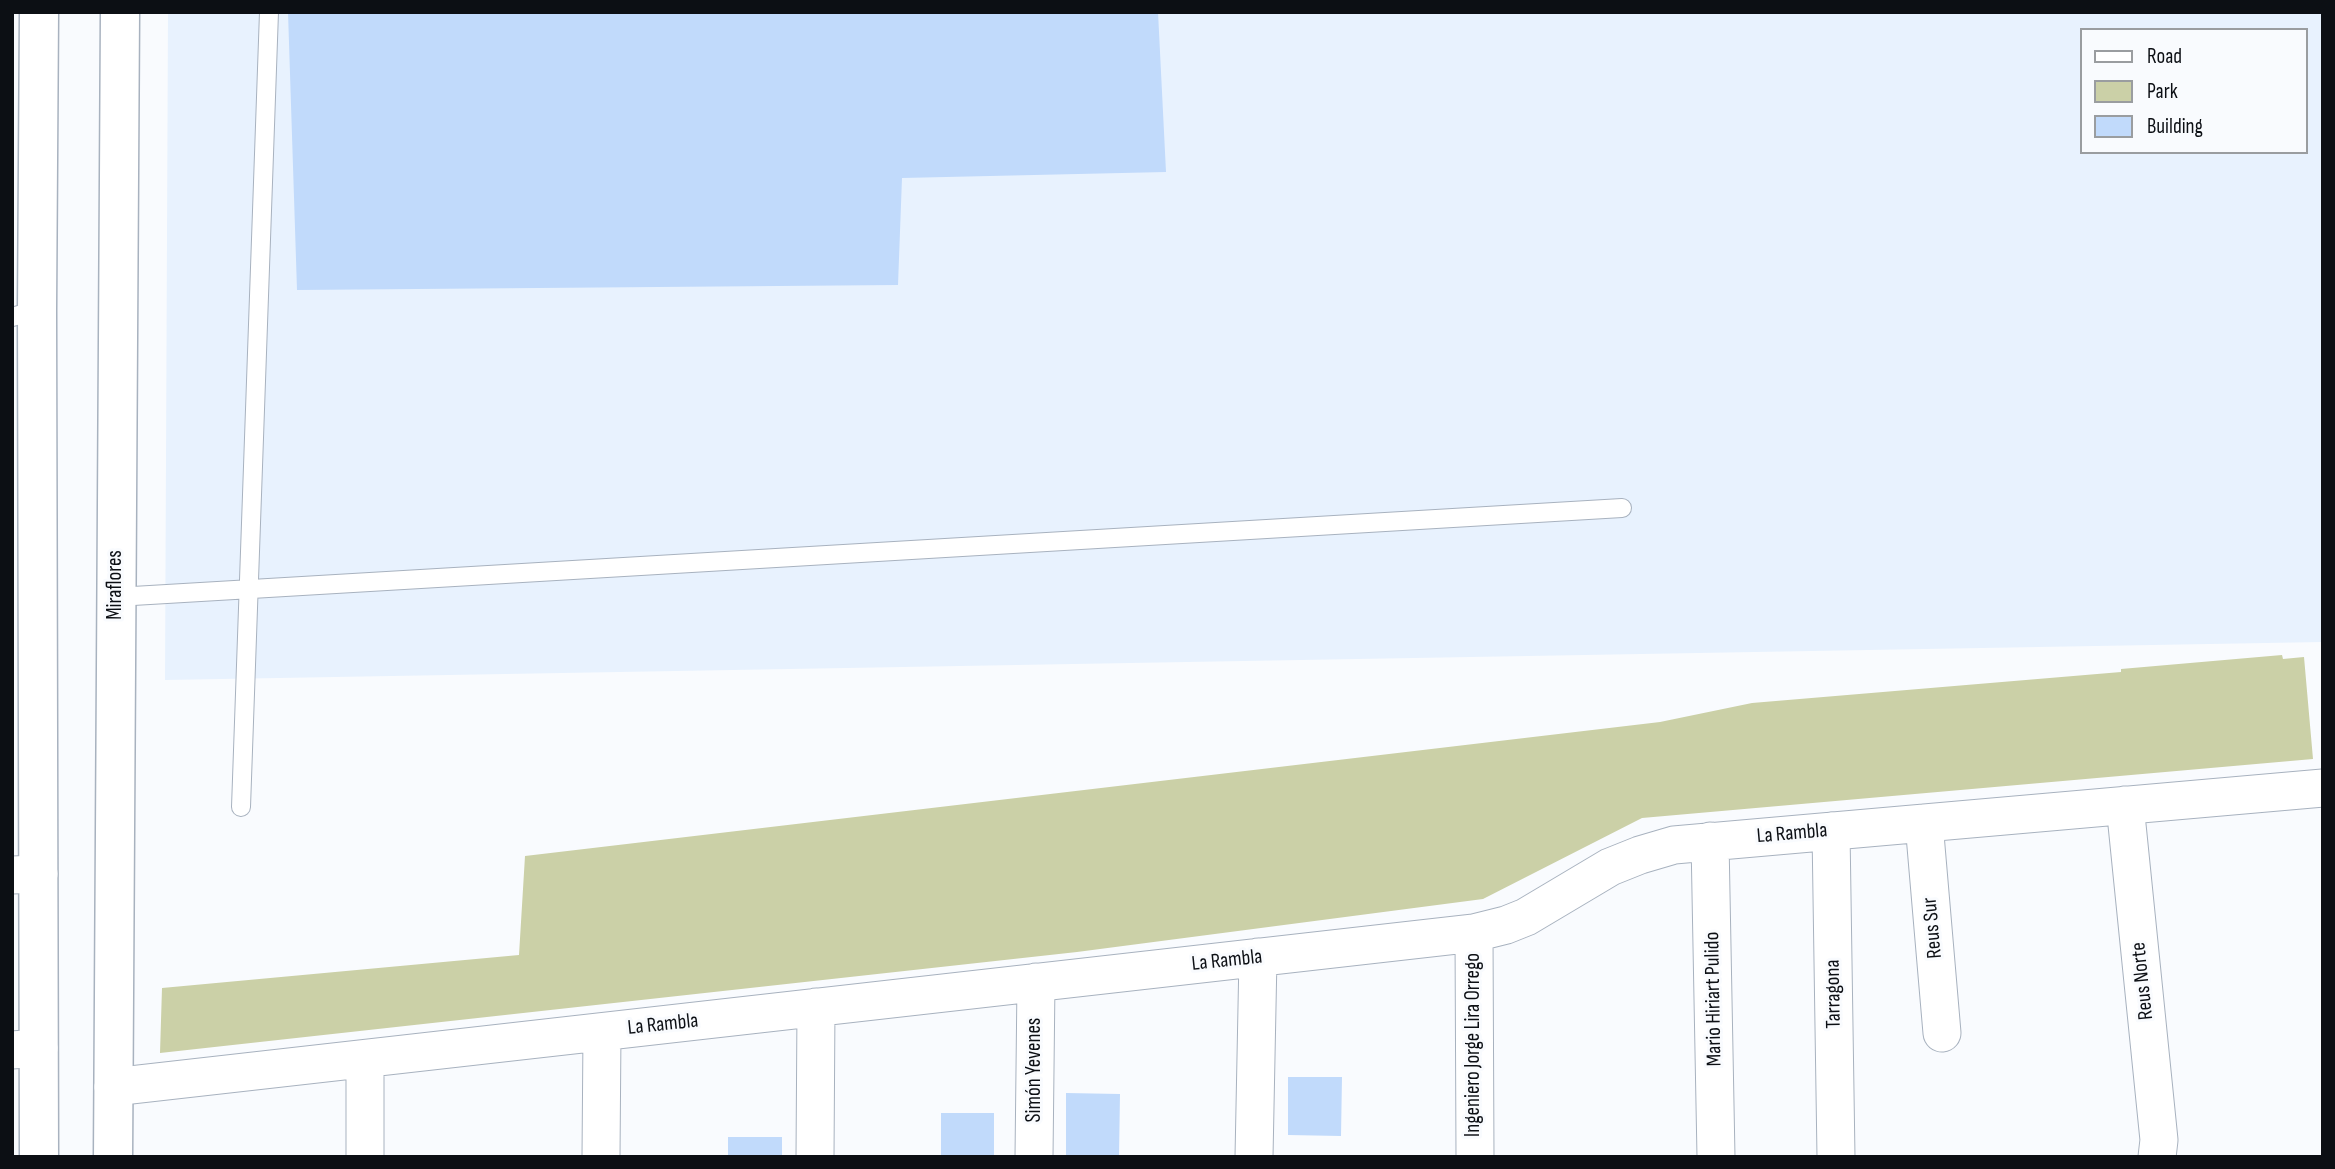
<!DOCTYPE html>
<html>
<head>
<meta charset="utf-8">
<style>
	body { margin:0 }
	#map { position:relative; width:2335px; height:1169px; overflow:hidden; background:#f9fbfe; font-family:"Sofia Sans Condensed",sans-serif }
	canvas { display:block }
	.frame { position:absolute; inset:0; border:14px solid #0c0f14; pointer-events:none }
	.legend { position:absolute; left:2080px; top:28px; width:228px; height:126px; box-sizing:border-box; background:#f9fbfe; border:2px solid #9a9da0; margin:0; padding:9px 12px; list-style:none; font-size:21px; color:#0c0f14 }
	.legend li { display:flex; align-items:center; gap:14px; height:35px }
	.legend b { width:35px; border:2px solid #9a9da0 }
</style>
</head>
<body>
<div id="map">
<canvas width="2335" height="1169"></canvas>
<div class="frame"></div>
<ul class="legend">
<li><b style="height:9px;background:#fff"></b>Road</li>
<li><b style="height:19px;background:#cbd0a7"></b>Park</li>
<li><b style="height:19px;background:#c1dafb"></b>Building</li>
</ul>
</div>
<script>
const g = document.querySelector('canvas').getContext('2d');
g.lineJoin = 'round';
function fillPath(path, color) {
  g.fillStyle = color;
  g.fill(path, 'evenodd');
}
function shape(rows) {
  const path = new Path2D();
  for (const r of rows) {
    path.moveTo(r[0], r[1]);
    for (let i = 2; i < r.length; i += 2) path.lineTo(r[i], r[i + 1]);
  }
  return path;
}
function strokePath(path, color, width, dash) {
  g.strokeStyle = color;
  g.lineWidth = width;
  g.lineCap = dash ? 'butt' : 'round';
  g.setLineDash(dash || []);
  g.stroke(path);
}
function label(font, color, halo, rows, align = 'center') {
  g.font = font + ' "Sofia Sans Condensed",sans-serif';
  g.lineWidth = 6;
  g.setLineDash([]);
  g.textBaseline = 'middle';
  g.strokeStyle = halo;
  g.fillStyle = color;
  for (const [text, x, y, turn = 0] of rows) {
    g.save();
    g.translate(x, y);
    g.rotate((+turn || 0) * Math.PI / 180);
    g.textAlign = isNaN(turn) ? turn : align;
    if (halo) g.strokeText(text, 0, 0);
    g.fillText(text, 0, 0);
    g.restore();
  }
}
fillPath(shape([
	[168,12,2323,12,2323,642,165,680],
	[2081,30,2305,30,2305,152,2081,152]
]), '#e8f2fe');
fillPath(shape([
	[2282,655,2283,659,2304,657,2313,759,1642,818,1483,899,1077,952,160,1053,162,988,519,955,525,856,1660,722,1752,703,2121,672,2121,669]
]), '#cbd0a7');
fillPath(shape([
	[288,12,1158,12,1166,172,902,178,898,285,297,290],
	[1288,1077,1342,1077,1341,1136,1288,1135],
	[1066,1093,1120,1094,1119,1157,1066,1157],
	[941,1113,994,1113,994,1157,941,1157],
	[728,1137,782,1137,782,1157,728,1157]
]), '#c1dafb');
const service = shape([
	[12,317,37,310],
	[116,597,1622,508],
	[241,807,269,12]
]);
const minor = shape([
	[2125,805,2159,1140,2157,1157],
	[1924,823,1942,1033],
	[1831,831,1836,1157],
	[1710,841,1716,1157],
	[12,875,39,874],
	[1474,933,1475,1157],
	[12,1050,39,1048],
	[113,1087,1474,933,1506,925,1526,917,1610,867,1640,855,1674,845,2323,788],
	[365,1157,365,1059],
	[601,1157,602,1032],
	[815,1157,816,1007],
	[1034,1157,1036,982],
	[1254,1157,1258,957]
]);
const secondary = shape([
	[39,12,37,310,39,1157],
	[113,1157,120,12]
]);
strokePath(service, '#a8b2bf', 20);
strokePath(minor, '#a8b2bf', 39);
strokePath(secondary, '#a8b2bf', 41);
strokePath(service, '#fff', 18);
strokePath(minor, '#fff', 37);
strokePath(secondary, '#fff', 38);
label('21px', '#0c0f14', '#f9fbfe', [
	["Miraflores",116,585,-90],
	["La Rambla",1792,834,-5],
	["Reus Sur",1933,928,-95],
	["La Rambla",1227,961,-6],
	["Reus Norte",2143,981,-96],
	["Tarragona",1834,994,-91],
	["Mario Hiriart Pulido",1714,999,-91],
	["La Rambla",663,1025,-6],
	["Ingeniero Jorge Lira Orrego",1474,1045,-90],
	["Simón Yevenes",1035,1070,-90]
]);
</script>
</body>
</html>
